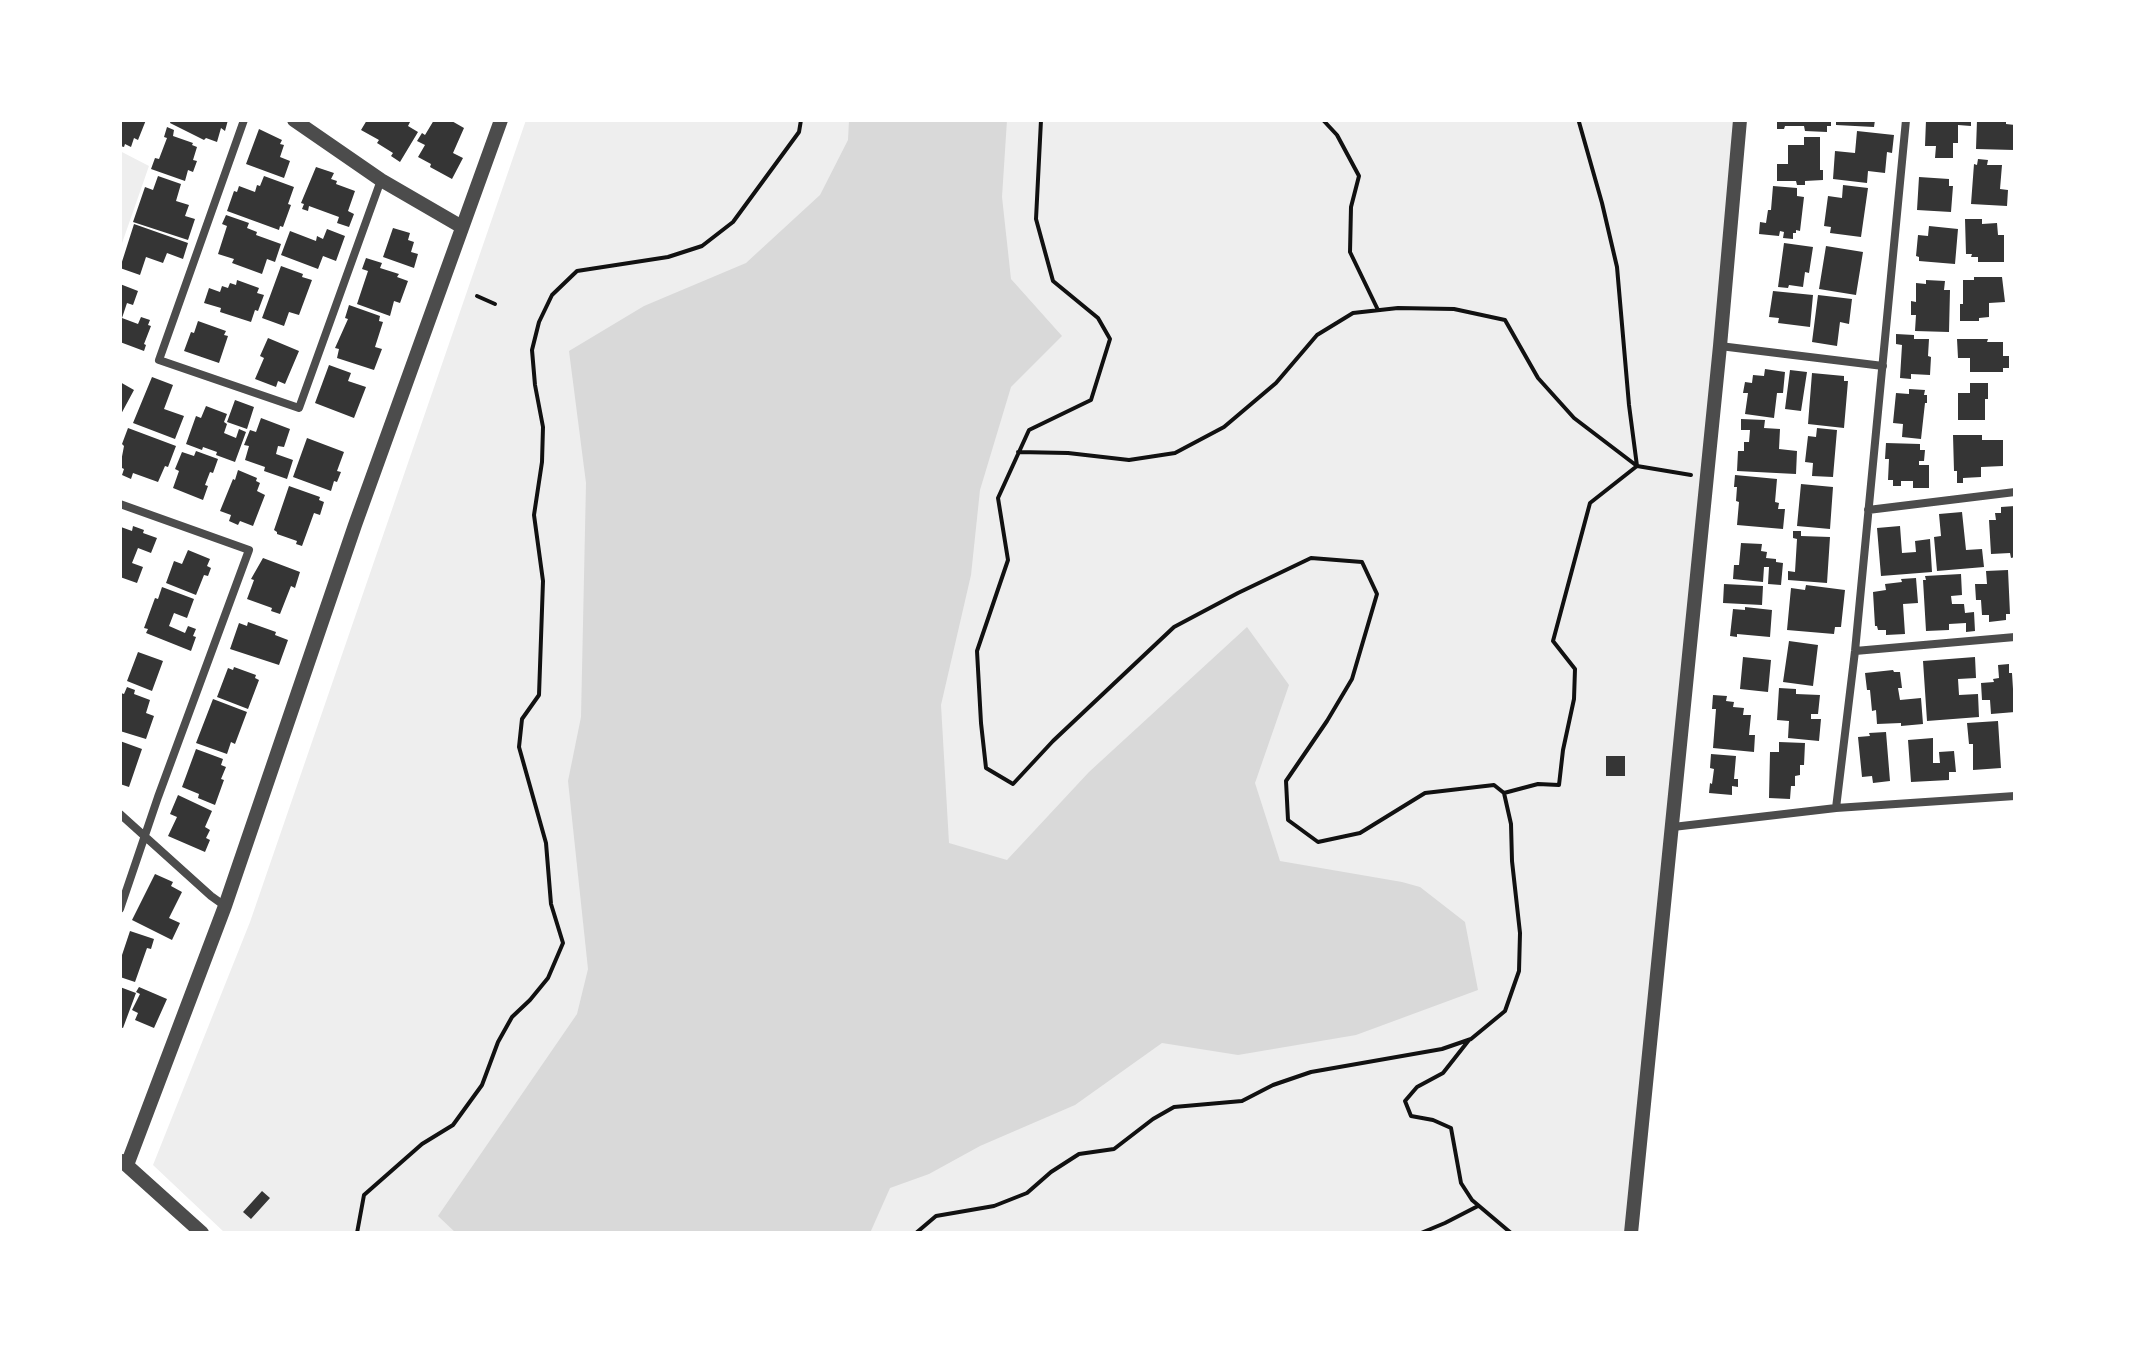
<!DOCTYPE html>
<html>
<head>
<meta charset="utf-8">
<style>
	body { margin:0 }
	#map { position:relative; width:2135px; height:1353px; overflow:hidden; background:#fff; font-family:Barlow,sans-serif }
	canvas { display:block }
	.frame { position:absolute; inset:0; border:122px solid #fff; pointer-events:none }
</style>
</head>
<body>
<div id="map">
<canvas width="2135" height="1353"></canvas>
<div class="frame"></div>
</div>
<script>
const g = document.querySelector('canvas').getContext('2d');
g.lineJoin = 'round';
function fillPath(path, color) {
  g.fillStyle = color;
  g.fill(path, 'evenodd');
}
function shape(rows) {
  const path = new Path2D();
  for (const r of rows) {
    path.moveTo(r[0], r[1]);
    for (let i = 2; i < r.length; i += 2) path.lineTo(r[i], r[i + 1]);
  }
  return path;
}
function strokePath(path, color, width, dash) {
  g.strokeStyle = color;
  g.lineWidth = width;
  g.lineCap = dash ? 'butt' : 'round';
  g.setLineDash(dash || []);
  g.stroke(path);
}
fillPath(shape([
	[526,120,1743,120,1631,1233,225,1233,153,1165,250,922],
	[120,151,149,166,120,249]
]), '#eee');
fillPath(shape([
	[849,120,1007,120,1002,197,1011,279,1062,336,1011,387,980,490,971,575,941,705,949,843,1007,860,1089,772,1247,627,1289,685,1255,783,1280,861,1402,882,1420,887,1465,922,1478,990,1356,1035,1238,1055,1162,1043,1075,1105,980,1146,929,1174,890,1188,870,1233,456,1233,438,1216,577,1014,588,969,568,781,581,717,586,483,569,351,644,306,746,263,820,195,848,140]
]), '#d9d9d9');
fillPath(shape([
	[120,120,146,120,138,140,134,138,131,147,125,144,124,147,120,146],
	[171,120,228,120,225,131,221,128,217,142,206,138,204,140,170,123],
	[367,120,411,120,408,126,418,132,400,162,391,156,393,153,377,143,379,140,361,130],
	[434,120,450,120,464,128,453,153,463,158,452,179,430,167,431,164,418,157,425,145,417,141,422,133,425,135],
	[1777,120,1831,120,1831,126,1827,126,1827,132,1805,131,1804,126,1785,126,1784,129,1777,129],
	[1836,120,1875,120,1874,127,1836,125],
	[1926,120,1971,120,1971,126,1958,125,1958,143,1953,143,1953,158,1935,158,1936,146,1925,146],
	[1977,120,2006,120,2006,124,2015,125,2014,150,1976,149],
	[167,127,174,130,173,136,193,143,192,145,197,147,193,160,197,161,193,172,188,170,185,181,151,169,155,158,159,159,167,138,164,137],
	[259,129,282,140,280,144,284,145,280,157,290,161,284,178,246,164],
	[1857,131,1894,135,1892,153,1887,152,1885,173,1868,171,1867,183,1833,179,1835,151,1855,153],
	[1804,137,1820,137,1820,170,1823,170,1823,180,1805,181,1805,185,1797,185,1796,181,1777,181,1777,164,1788,164,1788,145,1804,145],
	[1978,159,1988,160,1987,165,2002,165,2000,189,2008,190,2007,206,1971,204,1974,164,1977,165],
	[316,167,334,173,331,179,337,181,336,184,355,191,348,211,354,214,349,227,337,223,339,217,309,206,308,211,302,209,304,204,301,203],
	[158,176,181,184,176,201,189,205,185,216,195,219,188,240,133,222,145,187,153,190],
	[264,176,294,187,288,204,291,205,283,227,280,226,279,230,227,211,234,191,237,192,239,186,255,192,257,185,260,186],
	[1919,177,1949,179,1949,186,1953,186,1951,212,1917,210],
	[1843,185,1868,188,1861,237,1830,233,1831,227,1824,226,1828,196,1842,198],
	[1773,186,1797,188,1797,196,1804,197,1800,231,1796,230,1796,233,1793,233,1793,239,1783,238,1784,232,1780,231,1779,236,1759,234,1760,222,1766,223,1768,210,1771,210],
	[226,215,249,223,247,228,257,232,256,235,281,244,275,262,267,259,262,274,232,263,234,259,218,254,227,226,222,224],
	[1965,219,1982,219,1982,224,1997,223,1998,235,2004,235,2004,262,1978,262,1978,257,1971,257,1972,254,1966,254],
	[134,224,188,243,183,259,167,253,163,263,146,257,140,275,120,268],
	[1929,226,1958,229,1955,264,1919,261,1919,257,1916,256,1918,235,1928,236],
	[393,228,410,233,408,240,414,242,411,252,418,254,414,268,383,257],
	[327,229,345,236,336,261,323,256,318,269,281,255,290,231,316,241,317,236,323,239],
	[1784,243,1813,247,1809,273,1805,272,1803,287,1789,285,1788,288,1778,287],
	[1826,246,1863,252,1856,295,1819,289],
	[366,258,382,263,380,268,399,274,397,277,408,281,400,303,394,301,390,316,357,304,368,271,362,269],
	[281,266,303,274,302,277,312,280,299,315,289,312,284,326,262,318],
	[1974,277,2002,277,2005,302,1989,303,1989,317,1979,318,1979,321,1960,321,1960,304,1963,304,1963,280,1974,280],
	[237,280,259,288,257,293,264,295,258,311,255,310,251,322,220,312,221,308,204,303,209,288,220,292,222,286,228,288,230,283,236,285],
	[1926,280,1945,281,1944,290,1950,290,1949,332,1915,331,1916,315,1911,315,1911,301,1916,302,1916,283,1926,284],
	[120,284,138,291,133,305,127,303,122,318,138,324,141,317,150,320,148,325,151,326,144,344,146,345,144,351,120,342],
	[1773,291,1813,295,1810,327,1778,323,1779,318,1769,317],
	[1818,295,1852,299,1849,324,1840,322,1837,346,1812,342],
	[349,305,380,316,379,321,383,322,375,347,382,349,374,370,337,358,339,349,335,348,348,319,345,318],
	[198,321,226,331,224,335,228,336,219,363,184,351,191,332,194,333],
	[1896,334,1914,335,1914,339,1929,339,1928,356,1931,357,1930,375,1911,374,1911,379,1900,378,1902,345,1896,344],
	[268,338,299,351,285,384,278,381,276,387,255,379,264,358,260,356],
	[1957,339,1988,339,1987,342,2003,342,2003,356,2009,356,2009,368,2003,368,2003,372,1970,372,1970,358,1958,358],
	[329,365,351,373,348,381,366,387,354,418,315,403],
	[1765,369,1785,372,1783,393,1777,393,1774,418,1745,414,1748,393,1743,393,1745,382,1752,383,1753,375,1764,376],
	[1790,370,1807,372,1801,411,1785,409],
	[1812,373,1844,376,1844,381,1848,381,1844,428,1808,424],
	[152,377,173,385,164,409,184,416,175,439,133,423],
	[120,382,134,390,120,416],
	[1970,383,1988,383,1988,399,1985,399,1985,420,1958,420,1958,393,1970,393],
	[1909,389,1925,390,1924,395,1927,395,1927,403,1925,403,1921,439,1902,437,1903,424,1893,423,1896,393,1909,394],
	[235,400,254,407,247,429,227,422],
	[206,406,227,414,224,422,227,424,224,433,236,438,239,429,246,432,235,462,216,455,217,452,203,447,202,450,186,444,196,416,201,418],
	[261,418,290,429,284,447,278,446,276,454,293,460,287,479,264,471,265,467,245,460,249,446,244,445,250,430,256,432],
	[1741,419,1765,420,1764,428,1780,429,1779,449,1797,451,1796,474,1737,471,1738,451,1744,451,1744,442,1749,442,1750,430,1741,430],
	[128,428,176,446,168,467,165,466,158,482,133,473,131,479,122,475,124,469,120,467,124,446,122,444],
	[1817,428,1837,430,1833,477,1812,476,1813,463,1805,462,1808,436,1816,437],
	[1953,435,1982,435,1982,440,2003,440,2003,466,1981,467,1981,477,1963,478,1963,483,1957,483,1957,471,1954,471],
	[307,438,344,452,337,471,341,472,337,482,334,481,331,491,293,477],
	[1886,443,1920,444,1920,450,1925,450,1924,461,1919,461,1919,465,1929,465,1929,488,1913,488,1913,481,1901,481,1901,486,1893,486,1893,480,1888,480,1889,459,1885,459],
	[196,451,218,459,213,473,210,472,205,485,208,486,203,500,173,488,179,471,175,469,182,452,194,456],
	[238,470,257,478,256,481,260,483,257,491,265,495,253,526,240,521,238,525,229,521,231,515,220,511,233,479,235,480],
	[1735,475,1777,479,1775,502,1779,503,1778,509,1785,509,1783,529,1737,525,1739,502,1736,501,1737,487,1734,487],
	[1801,484,1833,487,1830,529,1797,526],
	[289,486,320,497,319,500,324,502,320,515,314,513,302,546,296,544,297,541,277,534,277,532,274,530],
	[2015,506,2015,557,2011,558,2010,553,1991,554,1989,520,1996,520,1995,513,2001,513,2001,507],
	[1962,512,1966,550,1982,549,1984,567,1937,571,1934,537,1941,536,1939,514],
	[133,526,144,530,143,533,157,538,151,553,138,548,132,563,143,567,137,583,120,577,120,529,121,527,132,531],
	[1900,526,1902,553,1916,552,1915,541,1930,539,1932,572,1881,576,1877,528],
	[1793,531,1801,531,1801,536,1830,537,1827,583,1788,580,1788,571,1795,572,1797,539,1793,538],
	[1741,543,1762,544,1761,551,1767,552,1766,558,1776,559,1776,562,1783,563,1781,585,1768,584,1769,567,1764,567,1763,582,1733,579,1734,565,1739,565],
	[188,550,210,559,207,566,211,568,208,576,204,575,196,595,166,583,174,561,182,564],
	[263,558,300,572,295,588,291,586,280,614,271,611,272,608,247,599,254,580,251,579],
	[2008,570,2010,614,2006,614,2006,620,1989,622,1989,615,1982,615,1981,600,1976,600,1975,584,1987,584,1986,571],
	[1961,574,1962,595,1951,596,1952,604,1964,604,1965,613,1974,612,1975,631,1966,632,1966,623,1949,624,1949,630,1926,631,1923,580,1926,580,1925,576],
	[1916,578,1918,603,1903,604,1905,634,1886,635,1886,630,1878,630,1877,626,1875,626,1873,592,1886,590,1885,584,1902,582,1901,579],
	[1724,584,1763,586,1762,605,1723,603],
	[1806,585,1845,590,1841,627,1835,627,1834,634,1787,630,1791,588,1805,590],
	[162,587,194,599,187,618,174,613,169,626,185,633,188,626,196,629,193,636,196,637,191,651,146,633,148,629,144,628,155,598,158,599],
	[1745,607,1772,610,1770,637,1737,634,1737,637,1730,636,1733,609,1745,610],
	[248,622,276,632,275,635,288,640,279,665,230,649,239,623,247,626],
	[1789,641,1818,645,1813,686,1783,682],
	[138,652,163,661,152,691,127,681],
	[1743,657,1771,660,1768,692,1740,689],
	[1975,657,1976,678,1958,679,1959,695,1978,694,1979,717,1927,721,1923,661],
	[2009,664,2009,673,2012,673,2013,689,2015,689,2015,712,1991,714,1990,700,1982,700,1981,683,1994,682,1993,679,1999,678,1998,665],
	[234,667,256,675,255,678,259,680,248,709,217,697,228,668,233,670],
	[1893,670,1894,672,1900,672,1902,688,1898,688,1900,700,1921,698,1923,724,1901,726,1901,723,1877,724,1876,710,1872,711,1870,690,1867,690,1865,673],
	[127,687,135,690,134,694,150,700,146,713,154,716,146,739,120,731,120,697,121,693,124,694],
	[1779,688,1796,689,1796,694,1820,695,1818,714,1811,714,1811,719,1821,719,1819,741,1788,738,1789,721,1777,720],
	[1713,695,1727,696,1726,701,1734,702,1733,707,1744,708,1743,715,1751,715,1749,735,1755,735,1754,752,1713,748,1716,709,1712,709],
	[213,699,247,712,235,744,231,742,227,754,196,743],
	[1998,721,2001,768,1973,770,1973,744,1969,744,1967,723],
	[1886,732,1890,781,1873,783,1872,776,1862,777,1858,737,1870,736,1869,733],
	[1933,738,1933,763,1940,763,1939,752,1954,751,1956,772,1949,772,1949,780,1911,782,1908,740],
	[120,741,142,749,129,787,120,784],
	[1779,742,1805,743,1804,765,1800,765,1800,775,1795,776,1795,786,1791,786,1790,799,1769,798,1770,752,1779,752],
	[196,749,223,759,221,765,226,767,221,779,224,780,215,805,198,798,199,794,182,787],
	[1711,754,1736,756,1734,779,1738,779,1738,787,1732,786,1732,795,1709,793,1710,783,1712,784,1714,769,1710,768],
	[1606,756,1625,756,1625,776,1606,776],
	[178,795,212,811,205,827,210,830,206,838,210,840,205,852,168,836,177,817,170,814],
	[155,874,173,882,171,886,182,892,169,918,180,923,172,940,132,920],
	[130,931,154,939,151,949,147,948,135,982,120,977,120,961],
	[120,987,136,993,123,1028,120,1027],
	[139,987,167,999,154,1028,135,1020,138,1013,132,1010,140,994,136,992],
	[262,1191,270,1198,251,1219,243,1212]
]), '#353535');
strokePath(shape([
	[1323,120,1337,135,1359,176,1351,207,1350,252,1378,310],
	[477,296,495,304],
	[1018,452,1068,453,1129,460,1175,453,1224,427,1276,383,1317,335,1353,313,1398,308,1454,309,1505,320,1538,378,1574,418,1637,466,1691,475],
	[1504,793,1538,784,1559,785,1563,750,1574,699,1575,669,1553,641,1590,503,1637,466,1629,405,1617,267,1602,203,1579,122],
	[1469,1040,1443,1073,1417,1087,1405,1101,1411,1116,1433,1120,1451,1128,1461,1183,1472,1200,1511,1233],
	[357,1233,364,1195,422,1144,453,1125,482,1085,498,1042,512,1017,530,1000,548,978,563,943,551,904,546,843,519,747,522,719,539,695,543,581,534,515,542,462,543,427,535,385,532,350,539,322,552,295,577,271,668,257,702,246,733,222,799,132,801,120],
	[916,1233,936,1216,994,1206,1027,1193,1051,1172,1079,1154,1114,1149,1153,1119,1174,1107,1242,1101,1273,1085,1311,1072,1442,1049,1471,1039,1505,1011,1519,971,1520,933,1512,861,1511,824,1504,793,1494,785,1425,793,1360,833,1318,842,1288,820,1286,781,1327,721,1352,679,1377,594,1362,562,1311,558,1238,593,1174,627,1053,741,1013,784,986,768,981,723,977,651,1008,560,998,498,1029,430,1091,400,1110,339,1098,318,1053,281,1036,219,1041,120],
	[1421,1233,1445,1223,1478,1206]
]), '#111', 4);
strokePath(shape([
	[244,120,159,360,299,408,381,180],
	[1720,346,1883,366],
	[120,504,249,550,158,797,120,909],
	[1868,510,2015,492],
	[1855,651,2015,637],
	[1836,808,1855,651,1906,120],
	[120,814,211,896,225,906],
	[1673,827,1836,808,2015,796]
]), '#4c4c4c', 8);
strokePath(shape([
	[294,120,381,180,462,227],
	[122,1161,202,1233],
	[127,1165,225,906,355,525,501,120],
	[1631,1233,1720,346,1740,120]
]), '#4c4c4c', 14);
</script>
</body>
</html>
